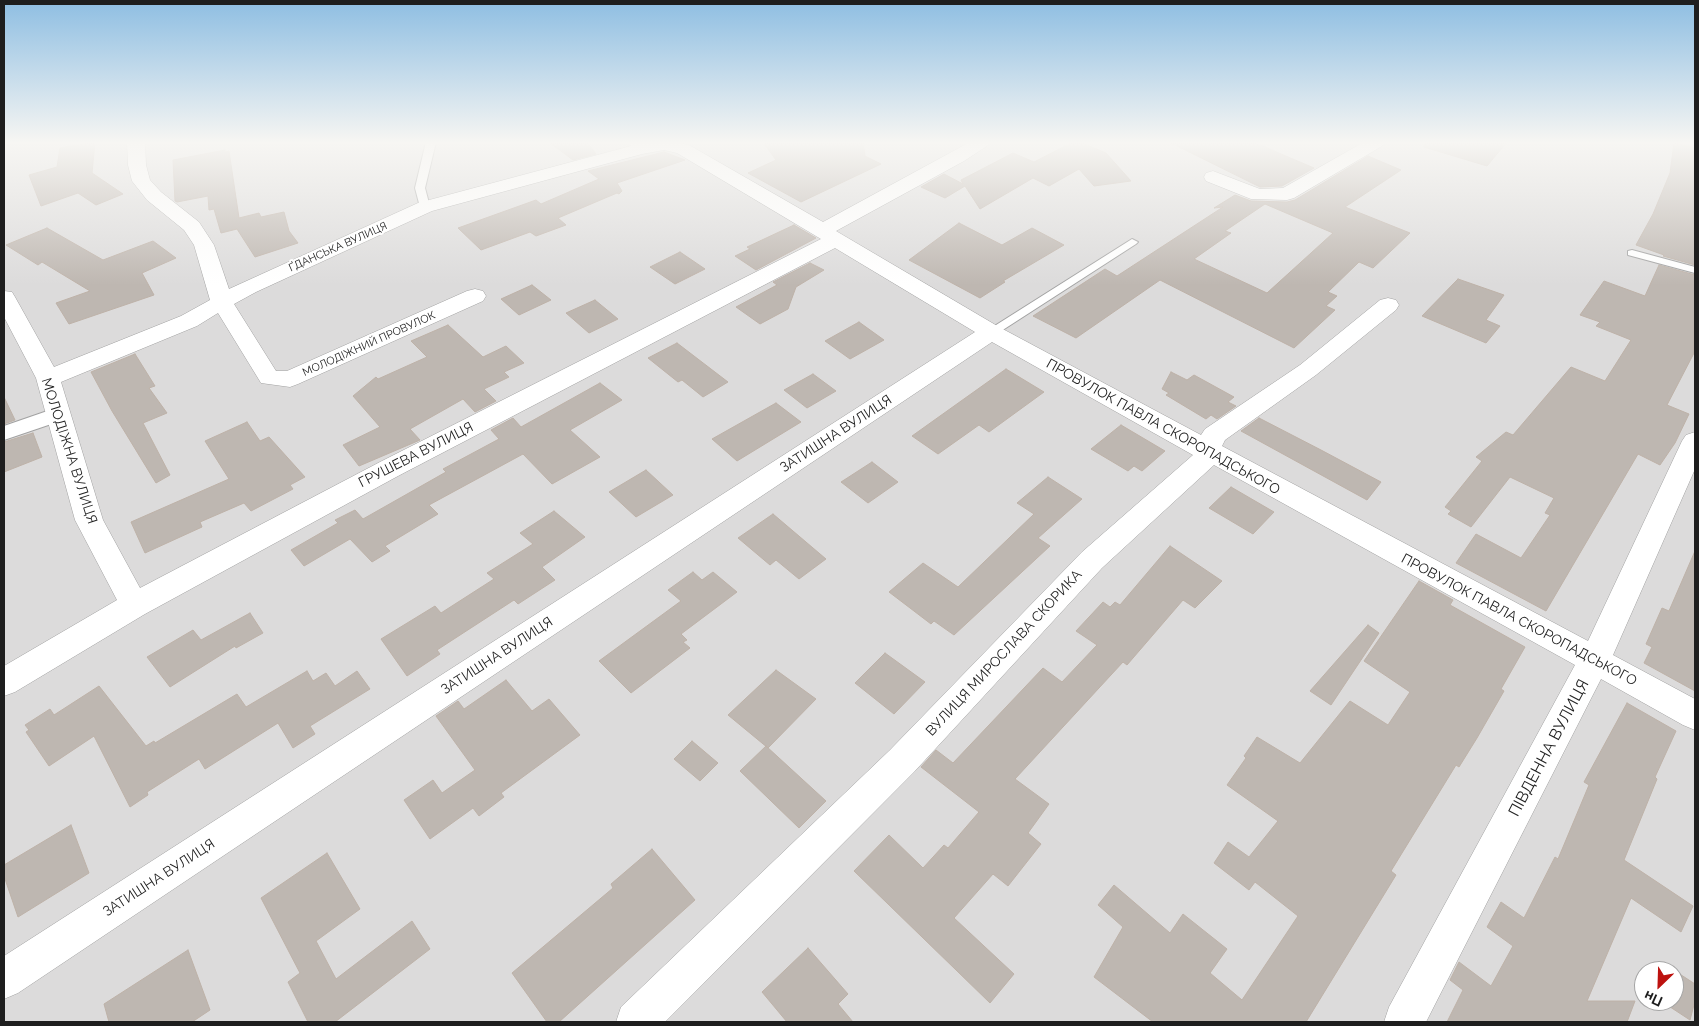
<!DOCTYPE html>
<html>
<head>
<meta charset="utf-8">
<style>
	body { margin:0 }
	#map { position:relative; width:1699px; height:1026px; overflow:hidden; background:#eeebe4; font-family:Raleway,sans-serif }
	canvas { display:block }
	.frame { position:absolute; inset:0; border:5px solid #1e1e1e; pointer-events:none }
	.north { position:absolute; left:1634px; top:961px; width:50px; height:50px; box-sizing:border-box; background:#fff; border:1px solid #a5a5a5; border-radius:50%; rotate:204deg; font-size:14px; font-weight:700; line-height:20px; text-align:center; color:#1e1e1e }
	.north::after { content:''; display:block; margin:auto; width:18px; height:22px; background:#bd120f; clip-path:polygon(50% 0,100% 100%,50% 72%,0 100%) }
</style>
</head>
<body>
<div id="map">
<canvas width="1699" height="1026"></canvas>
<div class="frame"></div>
<div class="north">Пн</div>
</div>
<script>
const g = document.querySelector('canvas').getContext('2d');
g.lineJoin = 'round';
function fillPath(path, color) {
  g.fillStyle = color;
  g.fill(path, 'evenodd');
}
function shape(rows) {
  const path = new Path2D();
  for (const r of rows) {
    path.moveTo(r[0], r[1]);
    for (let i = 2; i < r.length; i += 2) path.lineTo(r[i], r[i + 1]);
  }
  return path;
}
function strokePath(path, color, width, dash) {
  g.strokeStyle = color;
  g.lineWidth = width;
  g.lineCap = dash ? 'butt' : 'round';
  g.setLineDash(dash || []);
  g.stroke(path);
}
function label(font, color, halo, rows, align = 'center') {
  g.font = font + ' Raleway,sans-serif';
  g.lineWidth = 4;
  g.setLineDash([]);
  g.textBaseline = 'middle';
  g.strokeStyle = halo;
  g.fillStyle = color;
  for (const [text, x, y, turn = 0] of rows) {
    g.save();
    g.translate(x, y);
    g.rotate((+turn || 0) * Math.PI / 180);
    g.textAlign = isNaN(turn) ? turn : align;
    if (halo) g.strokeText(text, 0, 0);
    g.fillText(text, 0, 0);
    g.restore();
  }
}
fillPath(shape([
	[4,142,1695,142,1695,1022,4,1022],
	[1644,971,1674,971,1674,1001,1644,1001]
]), '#dcdbdb');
const building = shape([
	[95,142,92,173,123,194,96,205,78,193,41,206,29,175,57,167,60,148,95,142],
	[549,142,587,142,596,154,573,160,549,142],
	[763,142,863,142,865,156,881,164,801,202,748,173,776,160,763,142],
	[1073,142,1080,142,1106,153,1131,181,1094,186,1079,169,1049,186,1033,178,980,209,965,186,945,198,921,187,944,174,963,184,961,180,1013,153,1034,162,1073,142],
	[1169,142,1253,142,1314,168,1282,186,1260,187,1169,142],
	[1425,142,1507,142,1487,166,1424,147,1425,142],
	[1674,143,1695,148,1695,265,1663,256,1664,255,1636,245,1653,214,1670,173,1674,143],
	[225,150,225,152,229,151,239,218,259,213,261,217,284,212,289,231,298,243,255,257,237,229,221,233,214,209,209,210,208,196,177,202,175,201,173,160,225,150],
	[664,152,685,160,617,183,622,191,619,194,617,193,558,218,566,225,536,236,530,232,481,250,458,228,536,200,541,204,599,179,588,171,664,152],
	[1368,156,1401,170,1345,207,1410,233,1373,268,1359,262,1328,292,1337,296,1326,306,1335,310,1294,348,1160,280,1076,338,1033,316,1105,269,1117,276,1223,207,1214,208,1235,195,1251,201,1287,202,1295,200,1368,156],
	[1265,204,1333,233,1267,293,1194,259,1231,233,1225,231,1265,204],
	[959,223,1002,245,1032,228,1064,245,1003,281,1005,282,980,298,909,260,959,223],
	[794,225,816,238,756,270,735,256,750,249,747,247,794,225],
	[47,228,103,260,153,241,176,258,142,273,154,295,69,324,56,303,90,291,42,262,38,265,6,245,47,228],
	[680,252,705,269,675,284,650,267,680,252],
	[810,263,824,270,796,287,788,309,760,324,736,307,777,285,773,282,810,263],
	[1659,265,1695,275,1694,353,1667,405,1689,414,1675,443,1660,465,1638,454,1546,611,1456,563,1476,534,1521,558,1550,515,1545,513,1554,498,1510,477,1471,527,1448,514,1451,511,1445,507,1482,461,1476,457,1506,432,1513,435,1571,367,1605,381,1631,340,1596,326,1600,322,1580,315,1604,281,1645,296,1659,265],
	[1458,279,1504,295,1486,320,1500,326,1486,343,1422,316,1458,279],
	[532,285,551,300,519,315,501,299,532,285],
	[595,300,618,319,589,333,566,313,595,300],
	[859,322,884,340,850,359,825,341,859,322],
	[448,325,483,357,506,346,524,363,504,372,509,377,484,389,496,401,475,412,463,399,410,429,420,440,359,466,343,445,380,427,353,396,376,377,378,379,427,357,411,341,448,325],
	[677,343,728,382,703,397,682,380,678,382,648,358,677,343],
	[135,354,155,386,149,388,167,413,143,423,170,475,156,483,112,411,91,372,135,354],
	[1006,369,1044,392,989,432,979,425,938,454,912,436,1006,369],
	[1171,372,1187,380,1194,375,1234,397,1228,402,1236,406,1217,419,1211,415,1206,419,1166,395,1169,393,1162,389,1171,372],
	[813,374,836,391,807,408,784,390,813,374],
	[600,383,622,400,570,430,600,457,552,484,523,454,429,505,438,514,385,546,390,551,372,562,350,539,304,566,291,550,338,523,335,520,355,510,363,519,446,472,443,469,499,439,491,430,513,418,521,427,600,383],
	[4,397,15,420,4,424,4,397],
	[776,403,801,422,737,461,712,439,776,403],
	[1259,418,1321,450,1381,482,1367,500,1241,431,1259,418],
	[247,422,260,441,269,437,305,477,290,485,293,489,251,511,244,503,200,522,202,527,145,553,131,522,229,479,205,441,247,422],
	[1121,425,1165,451,1142,471,1134,466,1128,471,1091,449,1121,425],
	[33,433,42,457,4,472,4,442,33,433],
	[872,462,898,482,868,503,841,482,872,462],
	[646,470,673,495,636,517,609,492,646,470],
	[1048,477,1082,499,1038,538,1050,546,954,635,934,621,931,624,889,592,923,563,958,587,1034,514,1017,503,1048,477],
	[1231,487,1274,512,1253,534,1209,508,1231,487],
	[554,511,585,537,542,567,555,580,518,604,514,600,437,650,440,654,407,676,381,639,435,606,441,613,494,579,487,573,533,544,520,533,554,511],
	[773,514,826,559,799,579,776,560,770,565,738,538,773,514],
	[1170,546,1222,581,1195,608,1183,600,1127,665,1123,662,1015,779,1049,804,1028,833,1041,844,1008,886,993,874,954,918,1014,974,990,1003,854,871,889,835,923,868,944,845,948,848,979,812,921,767,936,750,953,763,1043,668,1062,682,1097,645,1076,631,1103,602,1110,607,1115,602,1120,605,1170,546],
	[1695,551,1695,691,1644,663,1652,647,1646,644,1662,608,1669,611,1695,551],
	[693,572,702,580,713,572,737,592,681,634,687,640,683,642,690,648,631,693,599,661,681,601,668,590,693,572],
	[1419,581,1453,600,1450,605,1525,647,1501,689,1504,691,1477,738,1459,767,1456,765,1391,871,1396,875,1306,1022,1153,1022,1094,977,1123,927,1098,905,1114,885,1170,933,1183,914,1227,949,1210,973,1242,1000,1298,916,1255,882,1249,890,1214,863,1228,842,1249,857,1278,821,1227,785,1246,758,1244,756,1257,737,1300,763,1350,701,1388,725,1410,692,1364,661,1419,581],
	[250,613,263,633,236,648,235,646,170,687,147,657,193,630,201,640,250,613],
	[1368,625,1379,633,1331,705,1310,691,1368,625],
	[885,653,925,682,894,714,855,683,885,653],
	[776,670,816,699,768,748,728,715,776,670],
	[307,671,313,681,326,673,335,686,357,671,370,689,310,726,315,734,293,748,278,723,205,769,199,759,147,792,148,795,130,807,94,736,49,766,26,732,29,730,25,725,50,709,54,715,99,686,146,746,154,741,155,743,237,694,246,707,307,671],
	[506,680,532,711,549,699,580,735,501,793,504,797,479,816,473,808,430,839,404,800,433,780,442,793,475,770,436,716,458,701,464,709,506,680],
	[1627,703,1676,731,1655,777,1657,779,1624,860,1693,906,1681,932,1631,898,1587,1001,1635,1001,1627,1022,1447,1022,1463,990,1450,980,1459,962,1491,986,1513,946,1487,927,1501,902,1524,918,1555,857,1558,859,1589,785,1584,782,1627,703],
	[692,741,718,763,700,781,674,759,692,741],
	[766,746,826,801,799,828,740,771,766,746],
	[71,825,89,873,18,917,4,876,4,865,71,825],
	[652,849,695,900,559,1022,547,1022,512,973,613,888,611,884,652,849],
	[327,853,360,909,316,941,336,979,412,921,430,949,335,1022,308,1022,288,982,300,973,261,898,327,853],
	[808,948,848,994,838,1004,853,1022,787,1022,762,992,808,948],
	[188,950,210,1010,192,1022,109,1022,104,1004,188,950],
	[1669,967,1695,984,1695,1001,1690,1020,1661,1001,1674,1001,1674,971,1668,971,1669,967]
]);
fillPath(building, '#beb7b1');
strokePath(building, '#beb2a8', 1);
const service = shape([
	[426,142,436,142,425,188,430,207,425,210,420,207,415,188,426,142],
	[1132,239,1138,242,1136,244,995,335,987,335,985,332,1132,239],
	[1632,250,1695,267,1695,273,1628,255,1628,251,1632,250]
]);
const pedestrian = shape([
	[59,407,66,409,69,414,66,419,4,440,4,426,59,407]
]);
const minor = shape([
	[127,142,145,142,146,165,150,180,161,192,199,222,214,245,229,289,418,203,631,146,629,142,673,142,689,145,823,222,970,142,990,142,987,146,964,161,836,231,999,327,1201,435,1205,429,1300,365,1380,300,1388,298,1396,300,1399,305,1396,310,1316,375,1225,440,1222,446,1588,641,1682,441,1686,435,1695,432,1695,469,1613,655,1695,699,1695,730,1683,725,1601,679,1426,1022,1384,1022,1389,1007,1575,665,1214,465,1102,568,914,772,665,1022,616,1022,621,1007,890,750,1082,552,1193,455,992,342,18,993,4,999,4,956,975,332,835,248,398,476,145,614,15,692,4,696,4,666,117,600,75,520,36,378,4,317,4,291,12,292,15,297,54,367,181,316,210,300,194,245,184,230,147,200,132,181,128,165,127,142],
	[664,150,677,153,821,239,380,462,140,588,103,520,61,382,197,326,218,313,261,383,290,387,298,384,483,301,486,296,483,291,475,289,467,291,287,371,276,371,234,304,256,292,432,211,642,154,664,150],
	[1364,142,1385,142,1382,146,1294,198,1287,200,1251,199,1206,181,1204,177,1206,173,1213,171,1260,189,1283,188,1364,142]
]);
strokePath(service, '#a2a2a2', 2);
strokePath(pedestrian, '#a2a2a2', 2);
strokePath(minor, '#a2a2a2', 1);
fillPath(service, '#fff');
fillPath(pedestrian, '#fff');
fillPath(minor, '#fff');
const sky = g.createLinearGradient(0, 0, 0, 285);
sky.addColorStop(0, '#8ebee2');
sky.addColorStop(0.5, '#f7f6f3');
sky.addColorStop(1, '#f7f6f300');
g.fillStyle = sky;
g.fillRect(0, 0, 1699, 285);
label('11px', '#1e1e1e', '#fff', [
	["ҐДАНСЬКА ВУЛИЦЯ",338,247,-24],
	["МОЛОДІЖНИЙ ПРОВУЛОК",369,344,-24]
]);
label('14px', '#1e1e1e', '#fff', [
	["ПРОВУЛОК ПАВЛА СКОРОПАДСЬКОГО",1163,427,29],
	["ЗАТИШНА ВУЛИЦЯ",836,434,-33],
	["МОЛОДІЖНА ВУЛИЦЯ",69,451,72],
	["ГРУШЕВА ВУЛИЦЯ",416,455,-27],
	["ПРОВУЛОК ПАВЛА СКОРОПАДСЬКОГО",1519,620,28],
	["ВУЛИЦЯ МИРОСЛАВА СКОРИКА",1004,653,-47],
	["ЗАТИШНА ВУЛИЦЯ",497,656,-33],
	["ЗАТИШНА ВУЛИЦЯ",159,878,-33]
]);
label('16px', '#1e1e1e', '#fff', [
	["ПІВДЕННА ВУЛИЦЯ",1549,748,-62]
]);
</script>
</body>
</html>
